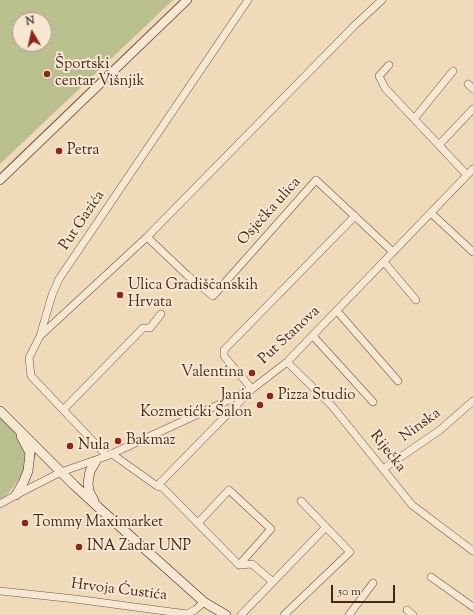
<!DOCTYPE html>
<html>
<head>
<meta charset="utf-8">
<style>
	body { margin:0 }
	#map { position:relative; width:473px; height:615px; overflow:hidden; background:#efdaba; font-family:"Sorts Mill Goudy",serif }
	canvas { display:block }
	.north { position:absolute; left:12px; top:12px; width:40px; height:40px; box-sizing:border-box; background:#f5e7d2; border:1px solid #b09a87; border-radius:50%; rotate:351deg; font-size:11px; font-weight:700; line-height:16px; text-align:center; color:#482616 }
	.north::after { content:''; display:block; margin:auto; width:14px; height:18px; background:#8f2418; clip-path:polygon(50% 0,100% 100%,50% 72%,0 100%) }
	.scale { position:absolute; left:331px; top:585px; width:64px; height:18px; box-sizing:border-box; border:2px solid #482616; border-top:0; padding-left:5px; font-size:12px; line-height:14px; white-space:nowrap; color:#482616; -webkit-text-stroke:3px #f5e7d2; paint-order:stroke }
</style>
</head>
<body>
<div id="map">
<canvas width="473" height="615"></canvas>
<div class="north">N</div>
<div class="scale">50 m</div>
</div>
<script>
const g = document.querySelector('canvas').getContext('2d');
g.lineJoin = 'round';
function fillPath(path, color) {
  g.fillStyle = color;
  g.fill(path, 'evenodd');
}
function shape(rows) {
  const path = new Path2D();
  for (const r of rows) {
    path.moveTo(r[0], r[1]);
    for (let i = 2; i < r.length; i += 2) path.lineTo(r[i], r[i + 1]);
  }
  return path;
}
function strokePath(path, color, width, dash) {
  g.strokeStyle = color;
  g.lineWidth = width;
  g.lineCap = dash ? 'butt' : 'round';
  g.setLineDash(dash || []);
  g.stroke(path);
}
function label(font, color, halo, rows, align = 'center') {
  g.font = font + ' "Sorts Mill Goudy",serif';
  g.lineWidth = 4;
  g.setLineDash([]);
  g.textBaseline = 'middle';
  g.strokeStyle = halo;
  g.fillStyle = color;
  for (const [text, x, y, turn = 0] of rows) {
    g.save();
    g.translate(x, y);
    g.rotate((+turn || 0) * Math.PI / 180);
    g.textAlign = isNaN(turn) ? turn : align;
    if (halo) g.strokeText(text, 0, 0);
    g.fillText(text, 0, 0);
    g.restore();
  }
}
fillPath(shape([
	[0,0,173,0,0,164],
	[20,20,44,20,44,44,20,44],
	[0,412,38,449,34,460,0,504]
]), '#babf8f');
const minor = shape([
	[389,65,379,76,385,88,467,175],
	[468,84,473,89],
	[414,119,453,71],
	[439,145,473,109],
	[431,213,473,252],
	[147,237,187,275,213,296,316,180,393,252],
	[384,262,416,300],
	[337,311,398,381],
	[40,336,147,237,355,25,382,0],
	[313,336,373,402],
	[287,362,332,406,412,505,473,551],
	[63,410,143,328,150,328,161,314],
	[112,454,157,486,163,488,239,565,252,564,273,582],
	[107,456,31,376,29,358,40,336,52,295,59,279,248,0],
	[383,469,440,430,473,401],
	[157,486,252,389,224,356,224,350,355,216],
	[301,501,326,527],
	[0,504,16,495,61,472,107,456,218,405,252,389,287,362,473,169],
	[198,523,229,490,271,529,239,565],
	[431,577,473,607],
	[0,591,75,599,187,614,195,610,204,602],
	[407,610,413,615],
	[241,615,326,527,350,552,284,615],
	[349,615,373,583]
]);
const tertiary = shape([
	[0,180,187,0]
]);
const secondary = shape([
	[0,411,74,485,98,507,204,602,226,615],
	[16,495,23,483,28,471,30,453,21,436],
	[94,501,89,491,88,483,90,471,96,461]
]);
strokePath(minor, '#72533f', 8);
strokePath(tertiary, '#72533f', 10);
strokePath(secondary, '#482616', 10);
strokePath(minor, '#f5e7d2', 7);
strokePath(tertiary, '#f5e7d2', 8);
strokePath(secondary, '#f5e7d2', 9);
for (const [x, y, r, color] of [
	[47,74,4,"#8f2418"],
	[59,151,4,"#8f2418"],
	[120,295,4,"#8f2418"],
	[252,373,4,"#8f2418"],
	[270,396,4,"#8f2418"],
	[260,405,4,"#8f2418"],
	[118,441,4,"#8f2418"],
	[70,446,4,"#8f2418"],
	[25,523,4,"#8f2418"],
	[79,547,4,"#8f2418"]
]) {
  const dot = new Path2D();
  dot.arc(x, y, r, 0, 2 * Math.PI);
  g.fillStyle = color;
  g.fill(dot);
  strokePath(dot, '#f5e7d2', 1.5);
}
label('15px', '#482616', '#f5e7d2', [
	["Športski",55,65],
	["centar Višnjik",55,82],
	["Petra",67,151],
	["Ulica Gradiščanskih",128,286],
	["Hrvata",128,303],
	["Valentina",244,373,"right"],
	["Jania",252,396,"right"],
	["Kozmetićki Salon",252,413,"right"],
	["Pizza Studio",278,396],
	["Bakmaz",126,441],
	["Nula",78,446],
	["Tommy Maximarket",33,523],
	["INA Zadar UNP",87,547]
], 'left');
label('15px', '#482616', '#f5e7d2', [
	["Osječka ulica",270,212,-48],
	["Put Gazića",83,221,-56],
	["Put Stanova",290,336,-43],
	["Ninska",421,426,-36],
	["Riječka",387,452,52],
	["Hrvoja Ćustića",119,591,7]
]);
</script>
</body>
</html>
